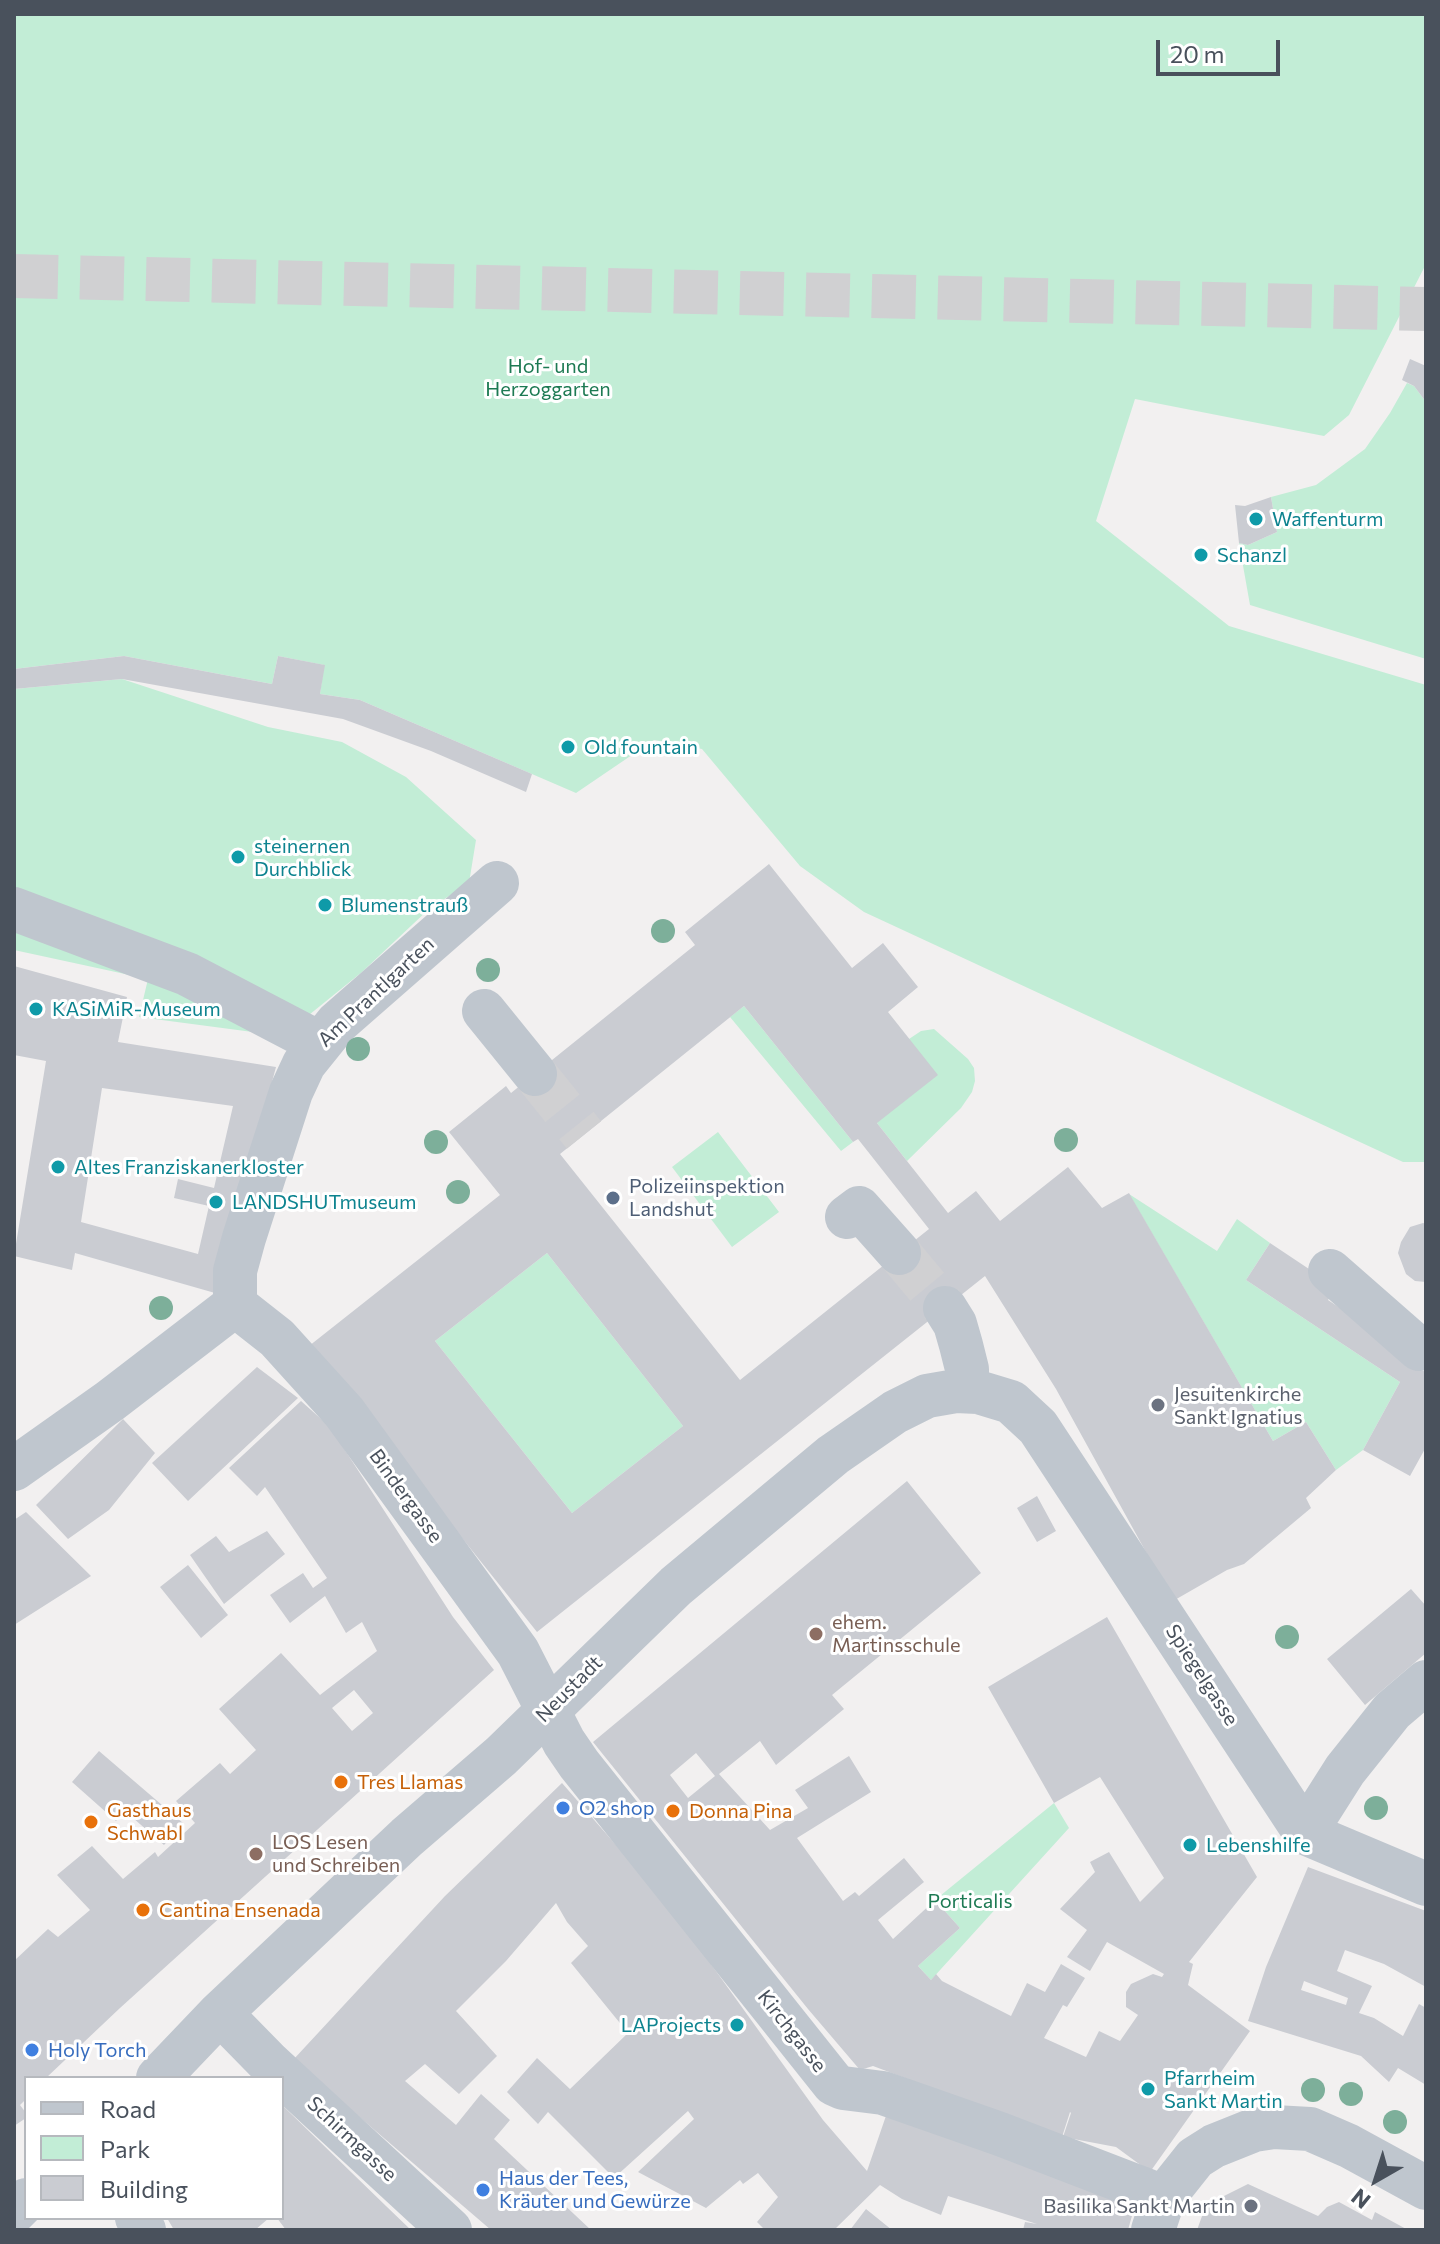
<!DOCTYPE html>
<html>
<head>
<meta charset="utf-8">
<style>
	body { margin:0 }
	#map { position:relative; width:1440px; height:2244px; overflow:hidden; background:#f2f0f0; font-family:Commissioner,sans-serif }
	canvas { display:block }
	.frame { position:absolute; inset:0; border:16px solid #49515c; pointer-events:none }
	.legend { position:absolute; left:24px; top:2076px; width:260px; height:144px; box-sizing:border-box; background:#fff; border:2px solid #b6b9be; margin:0; padding:10px 14px; list-style:none; font-size:24px; color:#49515c }
	.legend li { display:flex; align-items:center; gap:16px; height:40px }
	.legend b { width:40px; border:2px solid #b6b9be }
	.north { position:absolute; left:1336px; top:2140px; width:80px; height:80px; -webkit-text-stroke:6px #fff; paint-order:stroke; rotate:219deg; font-size:22px; font-weight:700; line-height:32px; text-align:center; color:#49515c }
	.north::after { content:''; display:block; margin:auto; width:28px; height:36px; background:#49515c; clip-path:polygon(50% 0,100% 100%,50% 72%,0 100%) }
	.scale { position:absolute; left:1156px; top:40px; width:124px; height:36px; box-sizing:border-box; border:4px solid #49515c; border-top:0; padding-left:10px; font-size:24px; line-height:28px; white-space:nowrap; color:#49515c; -webkit-text-stroke:6px #fff; paint-order:stroke }
</style>
</head>
<body>
<div id="map">
<canvas width="1440" height="2244"></canvas>
<div class="frame"></div>
<ul class="legend">
<li><b style="height:10px;background:#bfc6ce"></b>Road</li>
<li><b style="height:22px;background:#c2edd6"></b>Park</li>
<li><b style="height:22px;background:#caccd2"></b>Building</li>
</ul>
<div class="north">N</div>
<div class="scale">20 m</div>
</div>
<script>
const g = document.querySelector('canvas').getContext('2d');
g.lineJoin = 'round';
function fillPath(path, color) {
  g.fillStyle = color;
  g.fill(path, 'evenodd');
}
function shape(rows) {
  const path = new Path2D();
  for (const r of rows) {
    path.moveTo(r[0], r[1]);
    for (let i = 2; i < r.length; i += 2) path.lineTo(r[i], r[i + 1]);
  }
  return path;
}
function strokePath(path, color, width, dash) {
  g.strokeStyle = color;
  g.lineWidth = width;
  g.lineCap = dash ? 'butt' : 'round';
  g.setLineDash(dash || []);
  g.stroke(path);
}
function label(font, color, halo, rows, align = 'center') {
  g.font = font + ' Commissioner,sans-serif';
  g.lineWidth = 6;
  g.setLineDash([]);
  g.textBaseline = 'middle';
  g.strokeStyle = halo;
  g.fillStyle = color;
  for (const [text, x, y, turn = 0] of rows) {
    g.save();
    g.translate(x, y);
    g.rotate((+turn || 0) * Math.PI / 180);
    g.textAlign = isNaN(turn) ? turn : align;
    if (halo) g.strokeText(text, 0, 0);
    g.fillText(text, 0, 0);
    g.restore();
  }
}
fillPath(shape([
	[14,14,1426,14,1426,264,1349,415,1324,436,1135,399,1096,521,1229,626,1426,685,1426,1162,1403,1162,864,912,800,866,702,749,654,740,576,793,360,700,320,694,324,665,278,656,272,684,124,656,14,669],
	[1407,383,1414,386,1426,402,1426,659,1250,605,1239,543,1248,545,1277,532,1271,497,1316,485,1365,449,1390,413],
	[122,679,268,727,342,742,406,777,476,840,469,883,429,909,362,972,283,1036,139,1017,148,979,14,950,14,689],
	[744,1006,853,1142,841,1151,730,1017],
	[934,1029,968,1059,974,1068,975,1081,972,1092,961,1108,907,1161,877,1123,909,1039,921,1031],
	[718,1132,779,1212,732,1247,672,1167],
	[1129,1194,1217,1251,1237,1219,1270,1243,1246,1280,1400,1382,1363,1450,1336,1470,1306,1422,1273,1441],
	[547,1253,683,1426,572,1513,435,1341],
	[1054,1803,1069,1828,931,1980,918,1966,960,1928,935,1900]
]), '#c2edd6');
fillPath(shape([
	[1410,359,1426,366,1426,402,1414,386,1402,380],
	[1271,497,1277,532,1248,545,1239,543,1235,505,1245,506],
	[124,656,272,684,278,656,325,665,320,694,360,700,532,774,526,792,431,751,343,719,122,679,14,689,14,669],
	[769,864,852,968,883,943,918,987,888,1012,938,1075,877,1123,948,1213,976,1191,1000,1221,1068,1167,1102,1208,1129,1193,1273,1441,1306,1422,1336,1470,1306,1498,1311,1508,1244,1564,1227,1570,1173,1601,1056,1389,985,1276,537,1632,309,1346,500,1195,449,1132,506,1086,511,1093,695,945,685,932],
	[744,1006,853,1142,858,1139,929,1229,740,1380,560,1154],
	[547,1253,683,1426,572,1513,435,1341],
	[14,966,127,997,118,1042,276,1067,215,1293,75,1253,72,1270,14,1256,46,1061,14,1055],
	[102,1088,233,1106,214,1188,178,1179,174,1198,209,1206,198,1254,81,1222],
	[1423,1223,1426,1224,1426,1282,1415,1281,1406,1274,1398,1253,1401,1242,1410,1227],
	[1270,1243,1336,1287,1328,1300,1416,1359,1411,1366,1426,1372,1426,1447,1410,1476,1363,1450,1400,1382,1246,1280],
	[257,1367,298,1398,188,1501,152,1463],
	[301,1401,330,1427,453,1617,494,1670,120,2008,46,2078,26,2078,26,2099,20,2105,26,2113,26,2118,14,2126,14,1961,48,1929,58,1937,90,1910,57,1875,92,1846,123,1879,155,1852,158,1857,195,1823,176,1801,220,1763,230,1774,256,1750,219,1709,281,1653,320,1695,377,1651,362,1622,346,1633,325,1596,290,1623,270,1595,303,1573,313,1588,327,1578,265,1487,257,1496,229,1468],
	[354,1690,373,1713,352,1731,332,1708],
	[123,1419,155,1453,109,1510,68,1539,36,1505],
	[907,1481,981,1573,832,1695,844,1709,776,1765,760,1741,719,1774,770,1830,808,1808,795,1790,849,1756,871,1792,797,1838,843,1901,855,1892,859,1896,904,1858,924,1882,878,1920,893,1939,935,1900,960,1928,918,1966,931,1980,936,1974,942,1981,1011,2016,1027,1983,1045,1992,1061,1964,1085,1978,1067,2007,1063,2005,1044,2038,1086,2057,1099,2031,1120,2041,1138,2015,1126,2007,1126,1992,1131,1984,1153,1974,1162,1977,1164,1974,1107,1942,1090,1971,1067,1957,1087,1930,1060,1909,1095,1872,1090,1862,1109,1852,1140,1902,1164,1878,1100,1777,1054,1803,988,1687,1107,1617,1257,1877,1189,1962,1193,1964,1188,1985,1250,2031,1150,2172,1116,2147,1063,2137,1071,2113,1070,2112,1062,2137,873,2066,860,2070,808,2009,593,1742],
	[696,1753,715,1776,688,1798,670,1775],
	[1037,1496,1056,1531,1037,1542,1017,1508],
	[26,1512,91,1576,14,1625,14,1520],
	[267,1531,285,1554,224,1604,190,1555,216,1536,229,1552],
	[188,1565,228,1615,201,1638,160,1587],
	[1411,1589,1426,1606,1426,1653,1365,1705,1327,1659],
	[99,1751,183,1823,164,1845,125,1811,116,1821,72,1782],
	[562,1783,629,1860,708,1960,823,2120,867,2171,888,2110,1135,2205,1128,2230,1023,2230,1025,2222,1037,2224,948,2196,941,2215,902,2199,880,2185,834,2230,765,2230,757,2222,778,2197,758,2173,743,2184,740,2180,706,2208,638,2172,694,2119,688,2111,614,2178,548,2112,538,2124,507,2092,537,2058,570,2089,628,2033,571,1963,588,1946,567,1922,556,1903,506,1961,456,2011,497,2056,459,2094,425,2064,405,2081,456,2125,481,2094,510,2120,494,2139,591,2230,491,2230,293,2060,445,1896],
	[1308,1867,1426,1911,1426,1987,1384,1964,1345,1950,1337,1971,1372,1986,1359,2013,1374,2018,1403,2036,1419,2004,1426,2008,1426,2085,1398,2068,1389,2082,1361,2056,1248,2021,1266,1967],
	[1304,1981,1348,1998,1346,2005,1301,1990],
	[282,2105,386,2206,411,2230,286,2230,277,2218,282,2218],
	[1248,2184,1318,2216,1327,2207,1339,2202,1372,2220,1375,2212,1408,2230,1197,2230,1206,2205],
	[866,2209,892,2230,850,2230],
	[167,2218,269,2218,255,2230,174,2230]
]), '#caccd2');
strokePath(shape([
	[535,1074,584,1135],
	[899,1253,945,1308]
]), '#d0d0d2', 44, [44, 22]);
strokePath(shape([
	[14,276,1426,309]
]), '#d0d0d2', 44, [44, 22]);
strokePath(shape([
	[14,909,187,974,319,1043],
	[484,1011,535,1074],
	[847,1217,859,1208,899,1253],
	[1330,1271,1419,1349],
	[235,1305,277,1338,344,1412,518,1652,564,1742,579,1764,834,2084,843,2088,883,2093,1000,2134,1164,2197],
	[235,1305,235,1271,244,1238,291,1092,304,1064,337,1023,497,883],
	[945,1308,955,1324,961,1345,967,1369,967,1391],
	[14,1469,110,1401,235,1305],
	[1305,1833,1345,1770,1392,1711,1426,1682],
	[220,2013,268,2062,450,2230],
	[158,2078,220,2013,407,1837,501,1756,676,1586,833,1455,895,1412,927,1396,956,1391,978,1392,1011,1402,1038,1427,1305,1833,1426,1884],
	[14,2212,26,2200],
	[137,2218,144,2230],
	[1153,2230,1164,2197,1195,2158,1214,2146,1254,2130,1274,2127,1310,2129,1349,2146,1426,2188]
]), '#bfc6ce', 44);
g.fillStyle = '#7daf9a';
for (const [x, y] of [
	[663,931],
	[488,970],
	[358,1049],
	[1066,1140],
	[436,1142],
	[458,1192],
	[161,1308],
	[1287,1637],
	[1376,1808],
	[1313,2090],
	[1351,2094],
	[1395,2122]
]) {
  g.beginPath();
  g.arc(x, y, 12, 0, 2 * Math.PI);
  g.fill();
}
for (const [x, y, r, color] of [
	[1256,519,8,"#0f9aa8"],
	[1201,555,8,"#0f9aa8"],
	[568,747,8,"#0f9aa8"],
	[238,857,8,"#0f9aa8"],
	[325,905,8,"#0f9aa8"],
	[36,1009,8,"#0f9aa8"],
	[58,1167,8,"#0f9aa8"],
	[613,1198,8,"#5c6f8a"],
	[216,1202,8,"#0f9aa8"],
	[1158,1405,8,"#6b7280"],
	[816,1634,8,"#8d6e63"],
	[341,1782,8,"#e8710a"],
	[563,1808,8,"#3f7fe0"],
	[673,1811,8,"#e8710a"],
	[91,1822,8,"#e8710a"],
	[1190,1845,8,"#0f9aa8"],
	[256,1854,8,"#8d6e63"],
	[143,1910,8,"#e8710a"],
	[737,2025,8,"#0f9aa8"],
	[32,2050,8,"#3f7fe0"],
	[1148,2089,8,"#0f9aa8"],
	[483,2190,8,"#3f7fe0"],
	[1251,2206,8,"#6b7280"]
]) {
  const dot = new Path2D();
  dot.arc(x, y, r, 0, 2 * Math.PI);
  g.fillStyle = color;
  g.fill(dot);
  strokePath(dot, '#fff', 3);
}
label('20px', '#1d7a53', '#fff', [
	["Hof- und",548,366],
	["Herzoggarten",548,389],
	["Porticalis",970,1901]
]);
label('20px', '#0d838f', '#fff', [
	["Waffenturm",1272,519],
	["Schanzl",1217,555],
	["Old fountain",584,747],
	["steinernen",254,846],
	["Durchblick",254,869],
	["Blumenstrauß",341,905],
	["KASiMiR-Museum",52,1009],
	["Altes Franziskanerkloster",74,1167],
	["LANDSHUTmuseum",232,1202],
	["Lebenshilfe",1206,1845],
	["LAProjects",721,2025,"right"],
	["Pfarrheim",1164,2078],
	["Sankt Martin",1164,2101]
], 'left');
label('20px', '#49515c', '#fff', [
	["Am Prantlgarten",376,992,-43],
	["Bindergasse",406,1496,54],
	["Spiegelgasse",1202,1675,57],
	["Neustadt",569,1689,-45],
	["Kirchgasse",792,2031,52],
	["Schirmgasse",352,2139,43]
]);
label('20px', '#4e5e75', '#fff', [
	["Polizeiinspektion",629,1186],
	["Landshut",629,1209]
], 'left');
label('20px', '#5b616d', '#fff', [
	["Jesuitenkirche",1174,1394],
	["Sankt Ignatius",1174,1417],
	["Basilika Sankt Martin",1235,2206,"right"]
], 'left');
label('20px', '#785e54', '#fff', [
	["ehem.",832,1622],
	["Martinsschule",832,1645],
	["LOS Lesen",272,1842],
	["und Schreiben",272,1865]
], 'left');
label('20px', '#c56008', '#fff', [
	["Tres Llamas",357,1782],
	["Gasthaus",107,1810],
	["Schwabl",107,1833],
	["Donna Pina",689,1811],
	["Cantina Ensenada",159,1910]
], 'left');
label('20px', '#366cbe', '#fff', [
	["O2 shop",579,1808],
	["Holy Torch",48,2050],
	["Haus der Tees,",499,2178],
	["Kräuter und Gewürze",499,2201]
], 'left');
</script>
</body>
</html>
